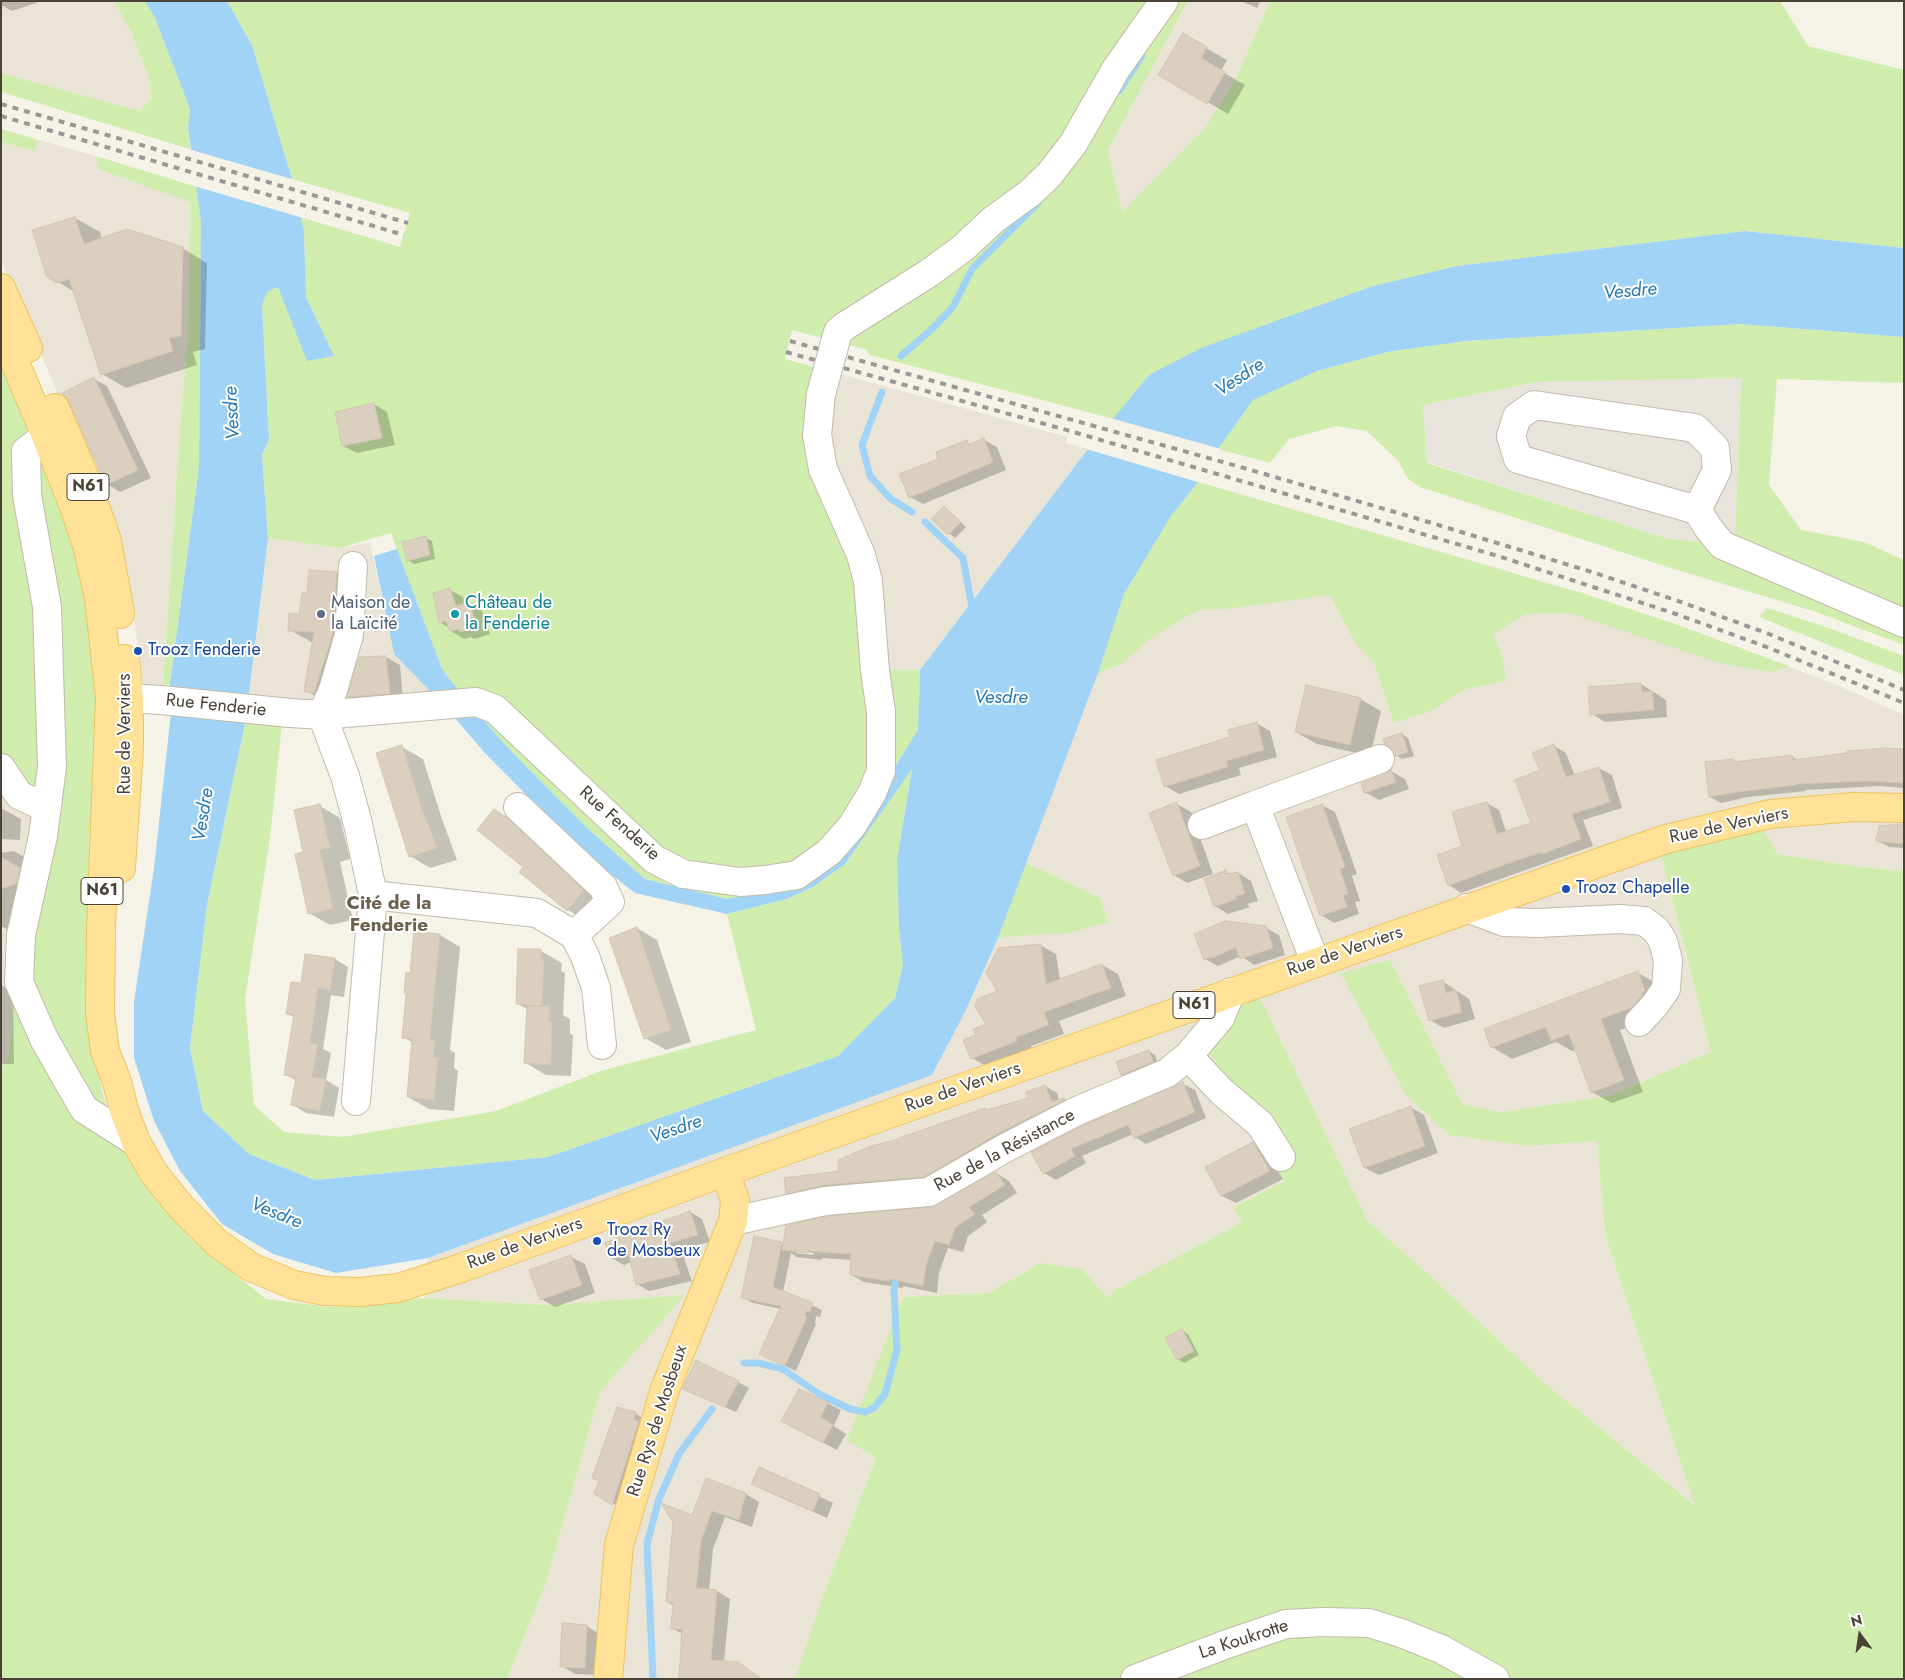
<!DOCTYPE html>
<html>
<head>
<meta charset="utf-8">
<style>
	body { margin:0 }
	#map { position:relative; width:1905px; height:1680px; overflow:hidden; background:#f5f2e8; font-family:Jost,sans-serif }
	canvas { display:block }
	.frame { position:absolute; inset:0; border:2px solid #4a4236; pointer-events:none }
	.north { position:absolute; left:1835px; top:1610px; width:50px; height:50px; -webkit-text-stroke:4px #fff; paint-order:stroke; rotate:346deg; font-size:14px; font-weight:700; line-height:20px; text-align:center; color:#4a4236 }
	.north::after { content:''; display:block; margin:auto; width:18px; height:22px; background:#4a4236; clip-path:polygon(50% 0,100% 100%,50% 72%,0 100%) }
</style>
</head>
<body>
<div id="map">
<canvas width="1905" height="1680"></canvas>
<div class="frame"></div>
<div class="north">N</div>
</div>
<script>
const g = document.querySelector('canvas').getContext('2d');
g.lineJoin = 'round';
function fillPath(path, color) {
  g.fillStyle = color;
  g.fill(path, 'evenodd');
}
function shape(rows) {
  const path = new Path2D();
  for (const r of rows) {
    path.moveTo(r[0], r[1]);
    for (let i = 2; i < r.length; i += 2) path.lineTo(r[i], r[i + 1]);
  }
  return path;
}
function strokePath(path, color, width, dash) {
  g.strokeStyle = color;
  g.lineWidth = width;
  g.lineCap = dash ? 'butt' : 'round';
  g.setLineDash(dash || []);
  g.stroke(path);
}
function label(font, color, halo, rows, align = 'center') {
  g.font = font + ' Jost,sans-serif';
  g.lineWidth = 4;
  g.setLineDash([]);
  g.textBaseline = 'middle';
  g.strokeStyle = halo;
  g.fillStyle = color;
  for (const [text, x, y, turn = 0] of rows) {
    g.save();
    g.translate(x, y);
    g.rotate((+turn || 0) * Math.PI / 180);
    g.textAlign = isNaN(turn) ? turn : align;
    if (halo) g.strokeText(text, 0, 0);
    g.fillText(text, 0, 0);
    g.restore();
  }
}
fillPath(shape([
	[1,1,114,1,130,30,149,78,151,98,140,111,1,73],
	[1188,1,1270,1,1238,74,1205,128,1122,212,1108,150],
	[39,140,96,156,98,169,190,201,188,332,180,427,163,685,144,688,129,584,99,492,1,259,1,142,34,151],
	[837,373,1068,437,1066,443,1088,449,920,670,884,670,828,468],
	[1198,482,1494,567,1672,623,1762,656,1837,685,1904,715,1904,871,1860,867,1777,854,1661,855,1711,1052,1609,1096,1500,1112,1461,1104,1390,960,1406,1095,1530,1146,1597,1141,1605,1236,1696,1505,1542,1381,1438,1283,1367,1220,1259,999,1279,1174,1284,1181,1233,1208,1242,1222,1115,1290,1108,1298,1082,1269,1040,1263,989,1293,902,1297,876,1458,824,1593,795,1679,507,1679,546,1583,600,1392,684,1295,548,1305,425,1298,428,1258,932,1075,966,1010,998,938,1098,673,1124,594,1171,515],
	[268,538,340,548,370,543,394,654,440,702,248,706],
	[1,755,31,806,19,910,10,1052,1,1071]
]), '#eae4d6');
fillPath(shape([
	[1741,378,1735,538,1711,543,1669,539,1427,462,1423,405,1538,382]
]), '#e8e3dd');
fillPath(shape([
	[114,1,145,1,155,18,190,109,188,128,190,149,1,92,1,73,140,111,151,98,149,78,130,30],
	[227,1,1188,1,1108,150,1122,212,1205,128,1238,74,1270,1,1780,1,1808,46,1904,70,1904,248,1745,231,1457,266,1373,286,1304,311,1149,375,1114,419,870,355,865,349,792,330,785,359,837,373,822,436,884,670,920,670,918,730,839,856,785,888,727,899,645,879,588,829,511,751,464,698,442,669,391,533,340,548,268,538,262,455,269,440,262,304,268,291,278,286,307,360,333,356,306,297,304,232,300,217,400,247,410,213,292,179,252,45],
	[426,537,429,556,407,561,402,542],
	[433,594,456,606,469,602,477,626,460,632,458,629,450,632,446,621,439,623],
	[1,129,39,140,34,151,1,142],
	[96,156,197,187,201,221,199,467,170,684,163,685,180,427,188,332,190,202,98,169],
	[1740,324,1904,337,1904,383,1777,379,1769,485,1801,530,1864,542,1904,560,1904,608,1752,547,1735,538,1741,378,1538,382,1423,405,1427,463,1669,539,1711,543,1904,634,1904,645,1816,612,1671,568,1420,487,1408,479,1398,461,1367,431,1336,426,1289,439,1270,463,1218,449,1253,399,1317,371,1386,352,1466,341],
	[9,370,74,547,102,686,88,1032,113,1135,190,1238,266,1299,330,1307,425,1298,548,1305,685,1295,600,1392,546,1583,507,1679,1,1679,1,1071,10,1052,19,910,31,806,1,755,1,374],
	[1198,482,1585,594,1672,623,1789,666,1772,672,1723,664,1570,613,1526,614,1493,634,1503,659,1506,681,1466,689,1428,712,1394,723,1374,663,1356,644,1330,595,1227,609,1198,610,1154,636,1121,664,1098,673,1124,594,1171,515],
	[1767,608,1826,627,1904,656,1904,675,1759,617],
	[246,720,282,723,270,838,245,999,254,1105,284,1132,342,1137,496,1111,604,1070,756,1030,727,914,787,899,813,887,845,864,912,768,897,860,899,929,903,965,895,998,838,1056,548,1157,315,1180,249,1154,203,1111,190,1048,207,905],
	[1763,829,1777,854,1860,867,1904,871,1904,1679,795,1679,824,1593,876,1458,847,1440,903,1297,989,1293,1040,1263,1082,1269,1108,1298,1115,1290,1242,1222,1233,1208,1284,1181,1212,1058,1198,1023,1260,998,1367,1220,1438,1283,1542,1381,1695,1505,1605,1235,1597,1141,1530,1146,1449,1135,1406,1095,1341,973,1390,960,1462,1104,1500,1112,1609,1096,1711,1052,1661,855],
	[1025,862,1100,898,1108,922,1065,934,1041,934,998,938]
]), '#d0edae');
fillPath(shape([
	[145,1,227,1,252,45,292,179,304,232,306,297,334,356,307,361,278,287,268,291,262,304,269,440,262,455,268,538,246,719,207,905,190,1048,203,1111,249,1154,315,1180,548,1157,838,1056,895,998,903,965,899,929,897,860,912,769,845,864,813,887,787,899,727,914,635,893,585,854,484,752,449,711,394,654,374,556,397,549,442,669,464,698,511,751,588,829,645,879,727,899,785,888,839,856,918,730,920,670,1088,449,1149,375,1201,348,1373,286,1457,266,1745,231,1904,248,1904,337,1740,324,1466,341,1387,352,1317,371,1253,400,1218,449,1198,482,1171,516,1124,594,1098,673,998,938,966,1010,932,1075,428,1258,336,1273,273,1254,222,1224,180,1171,154,1121,134,1058,134,1002,154,868,171,713,170,684,199,467,201,221,188,128,190,109,155,18]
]), '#a0d3f6');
fillPath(shape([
	[188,149,295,180,303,218,194,186],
	[1111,418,1114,419,1221,449,1201,483,1086,449]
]), '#f5f2e8');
fillPath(shape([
	[1,1,42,1,12,11,1,5],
	[1241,1,1260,1,1257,8],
	[1183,35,1227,60,1221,71,1245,85,1228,114,1160,74],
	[75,218,100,232,102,239,182,248,207,263,205,349,193,352,197,365,126,388,102,374,75,292,48,276],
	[94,379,107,386,151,478,120,492,107,484],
	[374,404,387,412,395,445,357,453,343,446],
	[984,440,997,447,1006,470,923,504,910,497,940,460,966,442,971,445],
	[944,507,966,527,955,538,933,519],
	[425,538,432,541,435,559,414,564,408,560],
	[337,573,357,585,326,702,305,690,313,643,290,630,300,615,309,593],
	[450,590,463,597,465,604,469,603,482,611,490,634,474,639,471,637,464,639,451,631,449,628,440,622],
	[386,657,400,665,403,701,362,704,348,697],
	[1641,684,1666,700,1667,717,1605,722,1592,714],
	[1360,699,1381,711,1370,756,1317,744,1296,732],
	[1256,723,1270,731,1277,757,1239,768,1241,775,1179,794,1165,786],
	[1402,734,1408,738,1414,756,1402,759,1396,755,1392,747],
	[1554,746,1566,753,1575,776,1599,768,1612,775,1622,808,1583,820,1593,846,1461,893,1449,885,1464,846,1487,803,1499,810,1506,832,1532,824,1541,771],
	[402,747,423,759,442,819,457,860,430,868,410,856],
	[1904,751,1904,788,1880,786,1806,790,1806,791,1748,797,1721,803,1710,797,1733,760,1738,763,1792,757,1798,760],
	[1391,771,1405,779,1409,789,1379,800,1365,792],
	[1177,804,1191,812,1213,874,1187,883,1174,875],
	[1322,805,1335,812,1357,874,1352,876,1360,901,1355,902,1359,914,1334,923,1321,915],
	[320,806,340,818,350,859,340,862,353,920,330,925,309,913,305,853],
	[1,808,21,819,20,840,1,839],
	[495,810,515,822,603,903,588,922,568,910,524,867],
	[1904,826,1904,848,1889,847,1878,841],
	[14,851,34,863,17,919,7,929,1,926,1,853],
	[1226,872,1231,875,1238,873,1251,881,1258,901,1247,904,1250,907,1228,914,1215,906],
	[1225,923,1266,928,1279,935,1285,955,1254,965,1241,956,1218,966,1205,959,1195,935],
	[1241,943,1242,945,1212,958,1212,955],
	[637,928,657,940,691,1042,666,1050,645,1038],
	[440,935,460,947,450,1050,455,1053,454,1068,458,1071,454,1111,429,1109,408,1097,413,1043,403,1037,411,974],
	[1040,945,1056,954,1060,980,1102,965,1118,974,1126,996,1059,1021,1064,1034,1031,1046,1032,1050,988,1067,972,1058,977,1035,987,1024,999,992],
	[520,950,541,951,562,963,561,971,565,973,563,1015,570,1019,570,1034,573,1035,571,1076,546,1075,526,1063,528,1010,517,1003],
	[335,959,348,967,344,997,331,995,323,1049,331,1053,326,1080,339,1088,334,1117,306,1113,293,1105,297,1081,285,1074,295,1018,287,1013,302,985],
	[1638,973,1658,984,1651,1019,1620,1030,1643,1092,1612,1103,1592,1092,1577,1050,1572,1051,1556,1042,1512,1059,1492,1047],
	[1442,981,1469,999,1475,1019,1444,1028,1430,1020],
	[1,985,13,992,14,1064,1,1064],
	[1149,1051,1155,1055,1159,1065,1128,1078,1122,1075,1117,1062],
	[1183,1084,1195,1090,1206,1118,1146,1144,1135,1137,1133,1134,1082,1156,1086,1163,1056,1180,1044,1173,1033,1153],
	[1045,1086,1057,1093,1059,1101,1064,1099,1075,1106,936,1183,798,1199,787,1193,840,1172,892,1142,1030,1099],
	[1410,1107,1424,1115,1438,1153,1379,1175,1365,1168,1351,1129],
	[1253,1143,1266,1151,1283,1179,1236,1203,1222,1196,1207,1167],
	[996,1173,1009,1181,1017,1193,982,1215,987,1222,968,1236,963,1252,948,1248,939,1273,937,1293,903,1286,903,1288,864,1282,851,1275,852,1260,822,1258,821,1260,797,1257,791,1253,783,1292,822,1310,820,1317,816,1316,815,1323,816,1324,796,1371,761,1354,781,1309,753,1303,742,1297,781,1243,784,1244,931,1209],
	[796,1250,814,1253,814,1255,796,1253],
	[690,1212,702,1219,710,1242,681,1249,692,1281,649,1291,637,1284,631,1262,624,1265,612,1258],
	[571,1257,585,1264,595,1293,555,1307,541,1299],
	[1182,1331,1188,1334,1199,1355,1184,1363,1178,1359],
	[738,1382,749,1388,736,1412,684,1389],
	[827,1403,841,1410,834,1426,846,1434,837,1450,796,1428],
	[636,1414,648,1421,625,1511,596,1493],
	[760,1468,833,1503,827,1518,766,1491,753,1483],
	[707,1479,746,1494,759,1502,752,1527,725,1517,713,1549,709,1591,717,1591,730,1599,724,1662,738,1663,762,1679,684,1679,681,1677,683,1634,672,1628,674,1606,667,1602,693,1517],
	[586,1626,600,1634,598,1675,575,1674,562,1666]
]), '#0003');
strokePath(shape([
	[1119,91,1142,56],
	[901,356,932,329,953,307,972,269,1038,203],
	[882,392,862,445,870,476,891,499,912,512],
	[925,522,963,558,973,612],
	[744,1363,758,1363,783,1369,819,1394,850,1409,865,1412,874,1408,885,1394,897,1350,894,1291,897,1272],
	[653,1679,647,1544,659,1499,679,1454,712,1409]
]), '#a0d3f6', 7);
const building = shape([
	[1183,33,1207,47,1201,58,1225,72,1207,104,1158,75,1183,33],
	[75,217,84,244,127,229,183,247,181,336,169,338,173,351,101,375,69,279,57,283,47,277,32,230,75,217],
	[94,377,138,470,106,485,69,402,62,393,94,377],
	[374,403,382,438,342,446,335,412,374,403],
	[984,438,993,462,909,498,899,474,938,459,936,452,967,440,968,445,984,438],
	[944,506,961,522,948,535,931,519,944,506],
	[426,536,430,555,407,561,402,542,426,536],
	[309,570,337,572,333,633,314,693,304,691,314,632,288,631,289,613,299,614,302,593,307,592,309,570],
	[450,588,456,606,469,602,477,626,460,632,458,629,450,632,446,621,439,623,433,593,450,588],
	[386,656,390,694,347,697,359,657,386,656],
	[1641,683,1642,692,1652,691,1654,710,1590,715,1588,687,1641,683],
	[1306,685,1361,698,1350,745,1295,732,1306,685],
	[1257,722,1264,750,1226,761,1228,767,1164,787,1156,760,1230,737,1228,730,1257,722],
	[1402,733,1408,752,1395,756,1390,747,1385,745,1383,739,1402,733],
	[1554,744,1566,777,1599,767,1610,802,1572,814,1581,839,1542,854,1542,852,1506,864,1448,886,1437,855,1462,846,1452,812,1487,802,1497,834,1531,823,1515,780,1540,770,1532,753,1554,744],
	[402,745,421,806,437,848,409,857,376,753,402,745],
	[1886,748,1904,749,1904,783,1869,781,1795,784,1796,785,1737,792,1709,797,1705,762,1733,759,1734,762,1792,755,1793,760,1847,753,1847,751,1886,748],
	[1391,770,1396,782,1364,793,1361,783,1385,774,1391,770],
	[1177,802,1200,866,1173,876,1149,813,1177,802],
	[320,804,330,848,320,850,333,909,308,914,295,854,303,852,294,810,320,804],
	[1322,804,1345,867,1340,869,1348,894,1343,895,1347,907,1320,916,1286,817,1322,804],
	[494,809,513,823,584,890,567,911,519,872,523,867,477,830,494,809],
	[1904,824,1904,844,1876,841,1879,826,1904,824],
	[1,857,20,868,17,883,1,889,1,857],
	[1226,870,1227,874,1238,872,1245,894,1235,896,1237,899,1214,907,1204,879,1226,870],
	[1225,921,1266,926,1273,948,1240,959,1236,947,1204,960,1194,934,1225,921],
	[637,927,671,1030,644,1039,609,938,637,927],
	[414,931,440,934,430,1039,435,1040,433,1057,438,1058,434,1100,407,1097,412,1039,402,1038,406,994,404,993,406,972,410,973,414,931],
	[1041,944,1046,984,1102,964,1111,988,1044,1012,1049,1025,1016,1037,1017,1041,971,1059,963,1040,976,1035,973,1029,986,1024,975,1007,977,999,997,991,986,973,998,948,1041,944],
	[518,949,541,949,541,960,544,960,542,1006,516,1004,518,949],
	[305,954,335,958,330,990,318,988,310,1043,318,1044,312,1077,326,1079,320,1111,291,1105,296,1077,284,1075,294,1015,286,1014,291,982,301,983,305,954],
	[1638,971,1645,991,1642,993,1642,996,1631,1008,1601,1019,1624,1080,1591,1093,1569,1034,1551,1041,1546,1027,1491,1048,1484,1029,1638,971],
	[1443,980,1446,993,1456,990,1462,1012,1429,1021,1419,986,1443,980],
	[527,1006,550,1006,549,1022,552,1022,551,1065,524,1063,527,1006],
	[1149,1050,1153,1062,1121,1075,1116,1062,1149,1050],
	[1183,1082,1195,1112,1134,1138,1128,1125,1071,1149,1075,1156,1043,1174,1031,1152,1084,1125,1183,1082],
	[1045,1085,1052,1102,1064,1098,1065,1100,999,1133,924,1177,824,1185,786,1194,784,1178,839,1171,838,1160,871,1146,891,1141,985,1108,987,1110,1028,1098,1026,1092,1045,1085],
	[1411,1106,1425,1146,1364,1168,1349,1129,1411,1106],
	[1253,1142,1270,1171,1221,1196,1205,1167,1253,1142],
	[996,1172,1005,1185,969,1207,975,1214,955,1228,949,1245,935,1241,926,1265,923,1286,890,1279,889,1281,850,1275,851,1254,808,1251,808,1253,782,1250,786,1226,827,1216,931,1207,996,1172],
	[690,1211,698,1235,670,1243,680,1274,636,1285,628,1252,611,1259,605,1243,690,1211],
	[754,1236,782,1242,773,1287,813,1303,810,1312,806,1311,805,1316,807,1317,785,1366,759,1354,781,1306,741,1298,754,1236],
	[571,1255,582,1285,540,1300,529,1270,571,1255],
	[1182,1329,1194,1351,1177,1360,1165,1338,1182,1329],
	[696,1360,739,1381,725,1407,682,1389,696,1360],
	[799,1389,828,1402,821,1417,833,1425,823,1443,781,1421,799,1389],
	[617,1407,636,1412,634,1420,639,1421,612,1505,594,1494,599,1481,592,1478,617,1407],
	[759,1467,820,1494,813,1511,751,1484,759,1467],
	[706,1478,746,1493,739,1520,712,1511,701,1541,696,1588,717,1590,711,1660,738,1662,761,1679,679,1678,682,1629,671,1629,673,1603,666,1602,673,1522,661,1503,692,1515,706,1478],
	[562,1623,587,1625,585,1668,560,1667,562,1623]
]);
fillPath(building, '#dbd0c0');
strokePath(building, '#d4c6af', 1);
const minor = shape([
	[845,326,929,273,963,248,993,220,1030,193,1049,175,1073,144,1116,69,1164,1],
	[46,436,26,451,27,495,47,607,52,767,43,836,21,935,19,982,44,1039,84,1109,136,1142],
	[1697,510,1717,470,1715,448,1695,428,1534,405,1517,417,1511,436,1518,459,1697,510,1709,529,1722,545,1904,623],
	[110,697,161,700,290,713,322,715,476,702,495,709,654,859,683,874,740,882,765,880,797,875,829,852,852,826,872,793,881,771,881,712,875,671,868,581,861,555,823,469,817,435,821,394],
	[322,715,345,776,358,824,373,895,356,1101],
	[322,715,333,690,349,635,353,566],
	[1,768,19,795,47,808],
	[518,807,603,887,610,902,574,935],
	[1202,825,1255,805],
	[373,895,537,913,574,935,585,956,596,988,602,1045],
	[1467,908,1504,922,1538,923,1620,919,1644,921,1656,930,1663,941,1668,961,1666,989,1654,1006,1639,1022],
	[1315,962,1255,805,1380,759],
	[1188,1056,1222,1092,1260,1124,1281,1157],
	[733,1221,825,1201,929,1192,1007,1147,1077,1111,1167,1073,1188,1056,1220,1018,1231,992],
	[1135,1679,1227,1644,1286,1624,1323,1622,1369,1623,1401,1633,1441,1649,1495,1679]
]);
const major = shape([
	[1,288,28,348],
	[1,329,46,436,75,509,87,545,99,598,110,697,101,930,100,1013,105,1051,117,1082,124,1110,136,1142,153,1172,181,1207,217,1243,251,1267,294,1285,324,1291,360,1292,398,1288,461,1268,725,1172,1666,839,1770,814,1854,807,1904,808],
	[55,408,87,483,107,541,120,614],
	[121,868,129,748,129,699,125,659],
	[608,1679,619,1545,665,1389,733,1221,735,1200,725,1172]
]);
strokePath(minor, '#c2baaa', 30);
strokePath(major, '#eec35e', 30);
strokePath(minor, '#fff', 28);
strokePath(major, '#ffe298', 28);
strokePath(shape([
	[1,104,408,223],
	[1,116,404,235],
	[790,341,1237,466,1412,517,1592,572,1681,602,1769,634,1904,690],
	[786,352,1070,431,1498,556,1676,614,1764,646,1904,703]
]), '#989898', 4, [6, 6]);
const minorBridge = shape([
	[821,394,838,332,845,326]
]);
strokePath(minorBridge, '#c2baaa', 30, []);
strokePath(minorBridge, '#fff', 28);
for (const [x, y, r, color] of [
	[321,614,5,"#5c6f8a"],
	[455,614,5,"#0f9aa8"],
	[138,651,5,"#1a4fb4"],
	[1566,889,5,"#1a4fb4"],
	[597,1241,5,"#1a4fb4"]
]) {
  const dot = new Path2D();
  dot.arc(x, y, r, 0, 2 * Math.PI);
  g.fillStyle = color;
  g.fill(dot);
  strokePath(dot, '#fff', 2);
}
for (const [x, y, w] of [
	[88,487,42],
	[102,891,42],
	[1194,1005,42]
]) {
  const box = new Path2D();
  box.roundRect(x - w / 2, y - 13.5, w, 27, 4);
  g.fillStyle = '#fff';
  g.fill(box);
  strokePath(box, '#4a4236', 1);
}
label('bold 16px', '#4a4236', null, [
	["N61",88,487],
	["N61",102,891],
	["N61",1194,1005]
]);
label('18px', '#4e5e75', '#fff', [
	["Maison de",331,604],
	["la Laïcité",331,625]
], 'left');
label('18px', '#0d838f', '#fff', [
	["Château de",465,604],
	["la Fenderie",465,625]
], 'left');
label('18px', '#164399', '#fff', [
	["Trooz Fenderie",148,651],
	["Trooz Chapelle",1576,889],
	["Trooz Ry",607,1231],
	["de Mosbeux",607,1252]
], 'left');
label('18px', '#4a4236', '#fff', [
	["Rue Fenderie",216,706,6],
	["Rue de Verviers",126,734,-90],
	["Rue Fenderie",619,824,42],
	["Rue de Verviers",1729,826,-12],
	["Rue de Verviers",1345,952,-19],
	["Rue de Verviers",963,1088,-19],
	["Rue de la Résistance",1005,1151,-28],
	["Rue de Verviers",525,1244,-20],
	["Rue Rys de Mosbeux",658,1421,-72],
	["La Koukrotte",1244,1640,-18]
]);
label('italic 19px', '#2479b6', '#fff', [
	["Vesdre",1630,292,-5],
	["Vesdre",1240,378,-33],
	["Vesdre",233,413,-93],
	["Vesdre",1001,698],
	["Vesdre",204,815,-81],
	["Vesdre",676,1130,-19],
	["Vesdre",276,1214,22]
]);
label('bold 19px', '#6d604c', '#fff', [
	["Cité de la",389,904],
	["Fenderie",389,926]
]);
</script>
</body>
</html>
